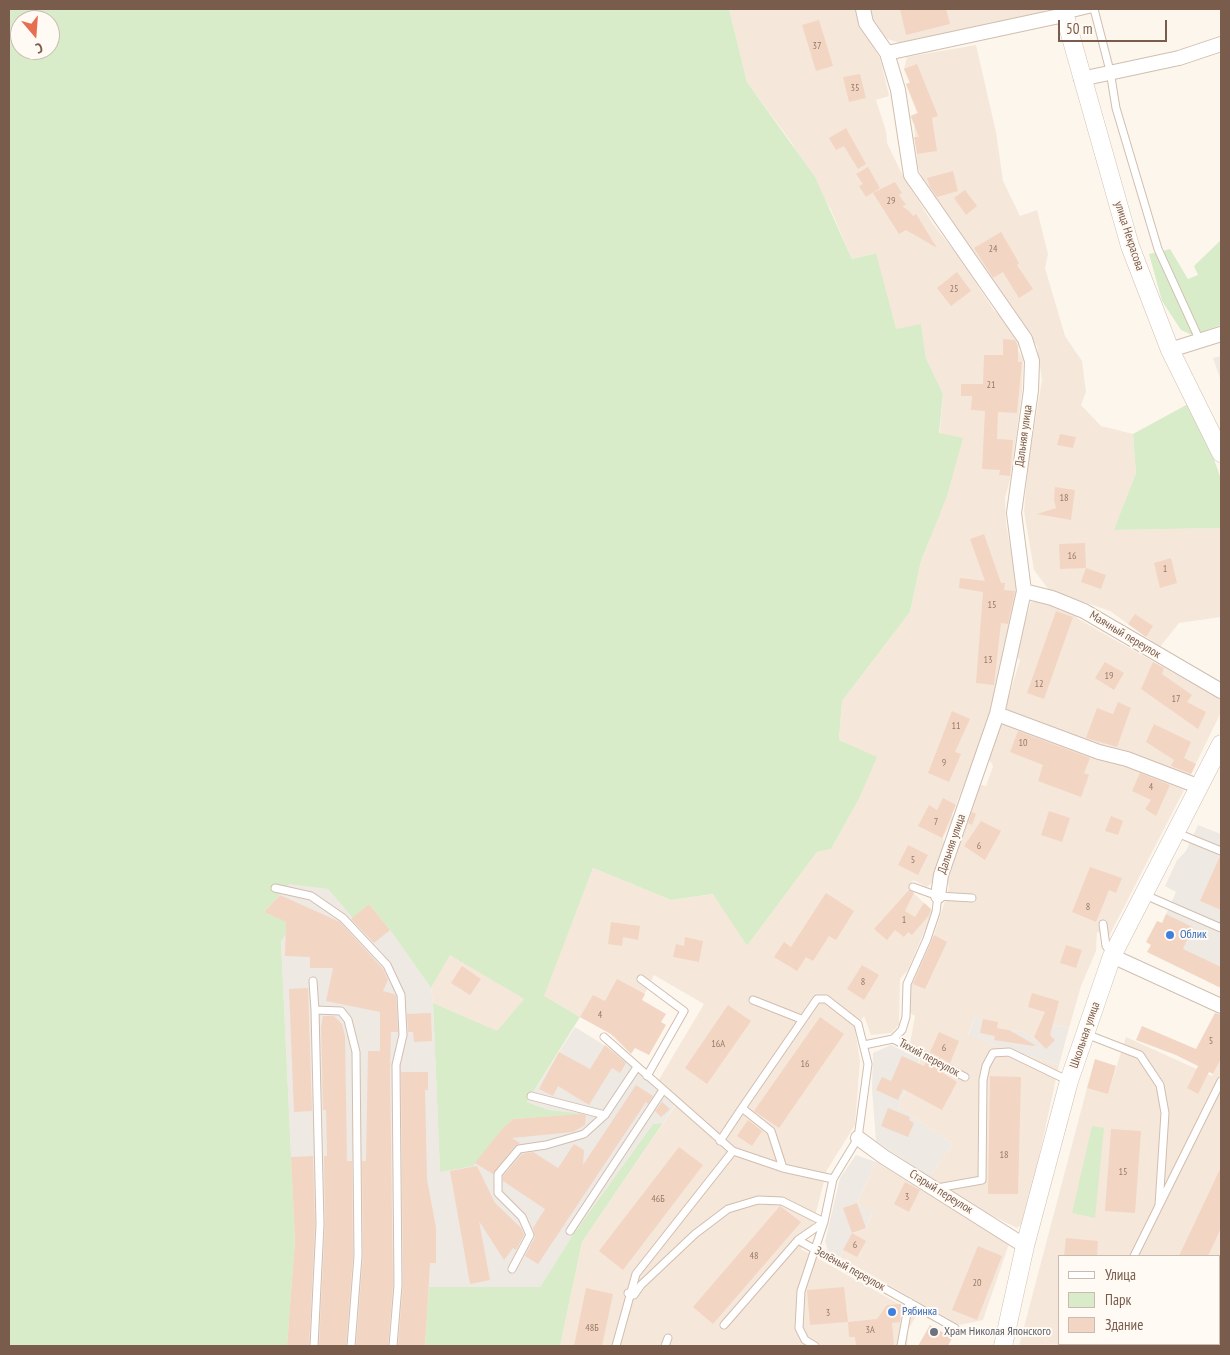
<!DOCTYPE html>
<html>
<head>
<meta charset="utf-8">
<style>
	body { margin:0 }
	#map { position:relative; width:1230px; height:1355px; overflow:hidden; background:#fdf6ec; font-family:"PT Sans Narrow",sans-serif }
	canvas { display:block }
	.frame { position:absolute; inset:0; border:10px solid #7a5c4d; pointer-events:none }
	.legend { position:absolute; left:1058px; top:1255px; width:162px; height:90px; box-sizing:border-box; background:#fffaf3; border:1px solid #cabbb1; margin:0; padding:6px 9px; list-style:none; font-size:15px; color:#7a5c4d }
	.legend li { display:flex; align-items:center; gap:10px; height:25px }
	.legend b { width:25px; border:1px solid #cabbb1 }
	.north { position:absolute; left:10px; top:10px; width:50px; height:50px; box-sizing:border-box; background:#fffaf3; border:1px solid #cabbb1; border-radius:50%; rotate:162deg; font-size:14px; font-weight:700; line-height:20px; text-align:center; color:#7a5c4d }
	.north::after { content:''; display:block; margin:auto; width:18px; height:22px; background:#e76f51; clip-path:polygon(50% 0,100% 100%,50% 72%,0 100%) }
	.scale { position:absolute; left:1058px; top:20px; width:109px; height:22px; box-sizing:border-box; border:2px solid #7a5c4d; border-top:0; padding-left:6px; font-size:15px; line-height:18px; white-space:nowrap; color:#7a5c4d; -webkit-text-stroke:4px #fffaf3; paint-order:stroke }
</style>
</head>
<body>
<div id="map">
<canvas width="1230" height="1355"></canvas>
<div class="frame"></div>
<ul class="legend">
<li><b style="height:6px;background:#fff"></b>Улица</li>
<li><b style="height:14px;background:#d8ecc9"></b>Парк</li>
<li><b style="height:14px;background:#f3d5c3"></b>Здание</li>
</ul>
<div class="north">С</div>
<div class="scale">50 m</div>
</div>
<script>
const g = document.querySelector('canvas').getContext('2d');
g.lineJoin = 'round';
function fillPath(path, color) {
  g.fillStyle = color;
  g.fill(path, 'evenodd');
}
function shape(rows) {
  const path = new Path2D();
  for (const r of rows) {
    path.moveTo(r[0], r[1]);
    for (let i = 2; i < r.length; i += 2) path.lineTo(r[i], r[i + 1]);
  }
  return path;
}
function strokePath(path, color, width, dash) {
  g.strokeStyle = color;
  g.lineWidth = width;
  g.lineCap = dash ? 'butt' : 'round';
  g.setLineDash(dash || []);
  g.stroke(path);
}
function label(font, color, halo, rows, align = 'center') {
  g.font = font + ' "PT Sans Narrow",sans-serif';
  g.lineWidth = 4;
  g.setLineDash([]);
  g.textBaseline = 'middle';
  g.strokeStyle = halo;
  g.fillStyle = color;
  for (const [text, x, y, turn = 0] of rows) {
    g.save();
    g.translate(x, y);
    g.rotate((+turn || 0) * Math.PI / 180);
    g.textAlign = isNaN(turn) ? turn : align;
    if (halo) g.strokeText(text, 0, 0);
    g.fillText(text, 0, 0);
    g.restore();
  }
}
fillPath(shape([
	[729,9,855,9,859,24,880,58,889,96,876,100,886,131,887,143,903,176,933,224,958,256,993,309,1005,321,1019,340,1018,350,1023,360,1022,392,1011,476,1005,498,1006,523,1018,592,1015,624,1007,634,995,709,952,814,953,818,943,838,945,850,936,879,927,887,913,880,909,889,933,911,908,970,900,979,899,1025,891,1033,871,1035,864,1016,855,1029,860,1061,855,1125,827,1170,813,1224,801,1249,917,1314,908,1330,907,1346,560,1346,582,1242,675,1106,654,1088,704,1004,654,975,637,1009,614,1036,543,996,593,868,671,900,714,894,747,946,817,852,831,849,859,799,876,758,839,740,842,701,910,612,921,561,930,539,943,394,926,358,921,325,896,330,875,253,852,259,830,208,791,142,747,82],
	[867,9,1046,9,1043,13,900,43,881,37,870,24],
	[976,45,996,132,1003,181,1020,216,1037,210,1048,254,1045,268,1065,336,1082,361,1086,392,1081,405,1101,426,1133,434,1136,473,1115,530,1221,528,1221,617,1179,623,1160,647,1110,611,1049,590,1034,570,1024,511,1028,464,1042,380,1037,346,924,183,918,167,914,125,910,116,917,113,906,84,910,82,904,69,907,57],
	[1031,602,1049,602,1075,614,1077,618,1113,639,1221,699,1221,712,1189,778,1141,757,1123,751,1115,752,1005,709,1020,660,1015,656],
	[1002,723,1142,770,1184,790,1109,936,1097,932,1096,951,1081,986,1069,1028,1054,1025,1049,1035,1041,1044,1024,1032,997,1028,975,1017,968,1034,990,1044,1059,1065,1025,1221,1017,1228,974,1207,929,1177,953,1144,898,1107,924,1052,910,1043,915,1016,910,1013,911,983,934,935,949,888,947,875,978,784,986,786,993,766,985,753,997,725],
	[450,954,524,999,497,1032,433,1003,431,988],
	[1126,1037,1212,1076,1221,1059,1221,1346,1019,1346,1087,1088,1108,1093],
	[1059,1256,1219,1256,1219,1344,1059,1344],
	[876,1162,1009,1244,983,1320,959,1325,840,1257,852,1233,866,1228,872,1214,857,1203]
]), '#f5e8da');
fillPath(shape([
	[1221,356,1221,381,1213,358],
	[1198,825,1221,834,1221,988,1175,965,1193,927,1166,914,1176,892,1165,886,1177,860,1186,851],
	[289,883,328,889,353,917,369,904,390,930,431,988,433,1003,440,1172,513,1119,582,1114,549,1110,527,1102,575,1027,615,1052,675,1105,663,1123,653,1124,572,1236,540,1287,430,1287,425,1346,287,1346,295,1240,281,941,264,912],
	[975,1017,998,1022,997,1028,1024,1032,1041,1044,1049,1035,1054,1025,1069,1028,1059,1065,990,1044,968,1035],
	[891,1045,920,1059,898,1107,953,1144,929,1177,876,1141,872,1089,873,1053],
	[856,1155,876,1162,857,1203,872,1213,866,1228,852,1233,840,1257,828,1251,825,1242,840,1178]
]), '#efe9e4');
fillPath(shape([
	[9,9,729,9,747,82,815,177,852,259,876,253,896,329,921,324,926,358,943,394,939,433,963,438,947,496,921,561,910,612,842,701,839,740,877,757,859,799,831,849,817,852,747,946,713,894,671,900,593,868,544,996,580,1017,527,1102,549,1110,586,1114,513,1119,502,1129,473,1166,440,1172,433,1003,497,1031,524,999,450,955,431,988,390,930,369,904,353,918,328,889,289,884,264,912,292,925,281,941,295,1240,287,1346,9,1346],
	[20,20,50,20,50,50,20,50],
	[1221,240,1221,325,1192,335,1181,330,1162,301,1149,254,1170,249,1188,279,1198,275,1194,266],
	[1188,404,1208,442,1221,479,1221,528,1114,530,1136,473,1133,434],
	[663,1123,582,1242,560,1346,425,1346,429,1287,540,1287,572,1236,653,1124],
	[1092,1126,1104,1128,1095,1218,1072,1213]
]), '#d8ecc9');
fillPath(shape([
	[900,9,946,9,950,24,906,35],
	[819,20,833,66,816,71,802,25],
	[917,64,938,116,932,118,937,151,917,154,914,137,919,137,911,116,918,113,906,84,910,83,904,69],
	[860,74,866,98,849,102,843,77],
	[846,128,866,164,858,169,844,146,836,150,829,138],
	[868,167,880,188,866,197,859,186,863,184,856,174],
	[953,171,958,191,937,197,930,187,927,178],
	[895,182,902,193,899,195,906,205,902,206,909,211,913,216,916,214,937,248,906,230,899,234,873,193],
	[965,190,977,206,966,215,954,198],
	[1001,232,1019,263,1017,265,1033,289,1019,298,1003,272,993,278,974,248],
	[957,272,971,291,951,306,937,288],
	[1003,339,1015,340,1018,347,1018,362,1022,362,1017,413,998,412,997,439,1013,440,1010,476,999,475,1000,470,982,469,985,411,971,410,972,396,961,396,961,384,983,384,984,355,1003,355],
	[1060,434,1076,437,1073,448,1057,445],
	[1055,487,1075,490,1071,520,1037,514,1056,508,1054,500],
	[984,534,1001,583,1005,583,1004,590,1015,591,1008,624,1001,623,994,685,976,683,983,592,959,588,960,578,985,581,970,539],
	[1085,543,1086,568,1060,569,1059,544],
	[1171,558,1177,583,1160,588,1154,563],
	[1086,568,1106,575,1101,589,1081,582],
	[1056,611,1073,617,1044,699,1027,693],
	[1135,614,1153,626,1146,637,1128,624],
	[1105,662,1124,673,1114,690,1095,678],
	[1153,662,1164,668,1162,674,1192,695,1187,702,1206,712,1198,729,1141,689],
	[1118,702,1131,708,1117,747,1086,738,1097,708,1113,714],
	[952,711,970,719,955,752,961,754,949,782,928,773],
	[1154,724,1191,742,1184,758,1196,764,1191,774,1171,766,1174,760,1146,742],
	[1018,731,1090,758,1084,773,1089,775,1081,797,1038,781,1043,765,1010,752],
	[1140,773,1170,785,1156,816,1145,809,1151,800,1132,791],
	[943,798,956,805,942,838,918,826,929,805,937,810],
	[1049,811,1070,818,1062,842,1041,835],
	[972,812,976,814,972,825,968,823],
	[1111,816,1123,821,1118,835,1105,831],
	[981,821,1001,831,985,860,964,846],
	[908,845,928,855,918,875,898,865],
	[1220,856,1221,856,1221,910,1200,901],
	[1090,867,1122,878,1116,893,1109,890,1096,922,1072,912],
	[909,890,914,893,905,911,915,917,924,903,931,909,929,915,912,935,908,932,904,937,895,930,887,940,874,929],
	[826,893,854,911,836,940,829,936,813,961,806,957,797,971,774,957,784,942,791,947],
	[280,895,340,922,383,969,388,980,383,991,394,994,396,996,398,1032,391,1032,390,1072,393,1285,388,1346,356,1346,363,1256,362,1161,366,1161,368,1051,380,1051,380,1012,326,1001,333,968,310,968,310,957,285,956,286,922,264,912],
	[369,904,390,930,374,943,351,919],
	[1166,914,1193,927,1183,949,1221,967,1221,988,1147,952,1151,945,1146,942,1157,921,1162,923],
	[611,922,640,926,638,940,623,937,622,946,608,944],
	[934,935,947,942,925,989,913,984],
	[685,937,703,941,699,962,673,957,676,944,684,946],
	[1066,945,1082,950,1076,968,1060,963],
	[862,965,879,975,864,1000,847,989],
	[462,966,481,979,470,995,451,983],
	[617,979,645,994,642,1000,666,1014,661,1022,666,1025,649,1055,635,1048,631,1054,611,1034,580,1017,593,995,605,1001],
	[308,988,312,1111,294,1112,289,989],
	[1032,993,1059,1001,1050,1035,1055,1040,1046,1049,1034,1037,1045,1012,1028,1007],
	[728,1005,751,1021,707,1084,685,1068],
	[431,1013,432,1041,414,1042,413,1032,408,1032,407,1014],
	[1215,1013,1221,1015,1221,1059,1213,1074,1209,1072,1198,1094,1187,1088,1198,1066,1176,1055,1136,1040,1142,1026,1196,1049],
	[323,1016,334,1016,342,1024,345,1036,347,1161,352,1161,353,1256,346,1346,319,1346,325,1224,324,1156,327,1156,326,1110,323,1110,321,1027],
	[820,1017,844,1034,779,1128,754,1111],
	[983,1019,998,1022,997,1028,1009,1030,1035,1045,1034,1046,994,1040,995,1036,980,1033],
	[939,1032,959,1041,950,1063,930,1052],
	[605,1045,626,1063,620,1073,612,1068,589,1105,558,1086,553,1096,539,1089,559,1052,590,1069],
	[902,1056,924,1066,926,1062,957,1082,942,1110,903,1089,898,1100,876,1090,882,1077,891,1081],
	[1095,1059,1116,1066,1108,1094,1087,1088],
	[401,1072,428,1072,428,1090,425,1090,427,1179,436,1228,436,1263,430,1263,425,1346,398,1346,403,1285],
	[990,1076,1021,1077,1018,1194,988,1194],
	[636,1085,653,1096,648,1104,646,1102,538,1264,525,1256,535,1237,533,1228,545,1209,503,1181,503,1176,522,1154,533,1152,558,1168,574,1144,584,1150,583,1165],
	[662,1102,670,1109,661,1117,655,1111],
	[888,1108,910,1117,909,1120,914,1123,908,1137,881,1126],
	[581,1114,586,1115,585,1125,573,1132,512,1138,520,1143,515,1146,493,1174,475,1163,502,1129,513,1119],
	[748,1120,762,1131,752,1146,737,1136],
	[1111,1129,1141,1131,1135,1213,1105,1211],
	[679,1147,703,1165,623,1270,599,1251],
	[313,1156,315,1224,309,1346,287,1346,295,1240,291,1157],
	[477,1166,495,1203,521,1228,524,1235,516,1250,513,1248,504,1260,479,1221,490,1280,470,1284,450,1171],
	[1221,1167,1221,1228,1208,1256,1179,1256],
	[905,1182,920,1190,909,1212,894,1204],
	[857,1203,866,1228,852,1233,843,1208],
	[780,1206,801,1222,713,1324,693,1307],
	[852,1233,866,1241,857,1257,843,1250],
	[1066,1238,1098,1241,1097,1256,1064,1256],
	[978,1246,1002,1256,977,1320,952,1310],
	[844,1287,848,1322,810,1325,807,1290],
	[586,1288,613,1294,602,1346,574,1346],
	[901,1304,900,1322,892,1323,894,1346,856,1346,855,1337,849,1337,848,1322,877,1319,887,1305],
	[930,1325,952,1338,948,1346,918,1346]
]), '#f3d5c3');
const service = shape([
	[1094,9,1110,71,1116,108,1158,249,1200,341],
	[1065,15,1090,9],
	[1177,833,1221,851],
	[913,887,938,896,972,898],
	[275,888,311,896,343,918,387,965,401,995,403,1035,396,1065,398,1285,393,1346],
	[1145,895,1221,928],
	[1103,924,1106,946,1111,953],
	[641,979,684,1011,647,1076],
	[313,981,315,1010,341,1011,348,1020,356,1052,358,1256,351,1346],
	[753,1000,801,1019],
	[1086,1034,1140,1055,1160,1085,1165,1113,1159,1205],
	[604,1037,733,1151,783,1168],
	[893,1039,902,1030,906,1017,907,984,927,939,936,912,938,896],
	[864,1045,893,1039,965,1077],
	[531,1096,605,1115],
	[720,1141,742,1108],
	[937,1188,982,1180,983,1080,986,1066,993,1053,1009,1052,1069,1081],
	[570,1231,663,1090],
	[798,1240,955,1328],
	[1134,1256,1221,1081],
	[512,1269,530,1235,522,1217,498,1193,498,1174,519,1149,546,1145,584,1134,605,1115,637,1067],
	[628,1293,634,1295,641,1285,695,1234,728,1209,758,1200,782,1201,824,1222,798,1240,724,1325],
	[1219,1306,1221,1301],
	[314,1346,320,1224,315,1010],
	[616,1346,636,1274,733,1151],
	[665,1346,668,1338],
	[815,1346,805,1340,799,1328,801,1291,824,1222,833,1179,858,1138,868,1064,858,1024,826,999,817,999,742,1108,771,1131,783,1168,833,1179],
	[901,1346,909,1302],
	[1091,1346,1092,1344],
	[1199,1346,1201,1344]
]);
const minor = shape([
	[863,9,866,23,887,53,898,90,911,175,1025,339,1032,361,1031,390,1014,513,1024,591,997,714,941,875,938,896],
	[887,53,1064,15],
	[1081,79,1179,58,1221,44],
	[1170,350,1221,334],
	[1024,591,1052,598,1084,611,1221,691],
	[997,714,1099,752,1127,759,1200,787],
	[1112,956,1221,1006],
	[858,1138,884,1157,1025,1246]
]);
const tertiary = shape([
	[1063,9,1130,246,1170,350,1221,453],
	[1003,1346,1025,1246,1069,1081,1112,956,1221,744]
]);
strokePath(service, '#d1beb0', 9);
strokePath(minor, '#d1beb0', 16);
strokePath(tertiary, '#d1beb0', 19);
strokePath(service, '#fff', 7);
strokePath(minor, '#fff', 14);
strokePath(tertiary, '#fff', 18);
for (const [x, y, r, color] of [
	[1170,935,5,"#3f7fe0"],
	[892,1312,5,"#3f7fe0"],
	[934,1332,5,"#6b7280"]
]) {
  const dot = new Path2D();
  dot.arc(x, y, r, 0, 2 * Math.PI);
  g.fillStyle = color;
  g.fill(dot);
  strokePath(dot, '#fffaf3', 2);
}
label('10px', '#987a6a', null, [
	["37",817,46],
	["35",855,88],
	["29",891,201],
	["24",993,249],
	["25",954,289],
	["21",991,385],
	["18",1064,498],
	["16",1072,556],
	["1",1165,569],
	["15",992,605],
	["13",988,660],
	["19",1109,676],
	["12",1039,684],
	["17",1176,699],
	["11",956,726],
	["10",1023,743],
	["9",944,763],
	["4",1151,787],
	["7",936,822],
	["6",979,846],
	["5",913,860],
	["8",1088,907],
	["1",904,920],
	["8",863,982],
	["4",600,1015],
	["5",1211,1041],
	["16А",718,1044],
	["6",944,1048],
	["16",805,1064],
	["18",1004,1155],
	["15",1123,1172],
	["3",907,1197],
	["46Б",658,1199],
	["6",855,1245],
	["48",754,1256],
	["20",977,1283],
	["3",828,1313],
	["48Б",592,1328],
	["3А",870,1330]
]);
label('12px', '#7a5c4d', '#fffaf3', [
	["улица Некрасова",1129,236,72],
	["Дальняя улица",1024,436,-82],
	["Маячный переулок",1125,635,31],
	["Дальняя улица",952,844,-71],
	["Школьная улица",1085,1035,-71],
	["Тихий переулок",929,1058,28],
	["Старый переулок",941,1192,32],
	["Зелёный переулок",850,1269,29]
]);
label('12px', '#366cbe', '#fffaf3', [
	["Облик",1180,935],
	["Рябинка",902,1312]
], 'left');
label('12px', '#5b616d', '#fffaf3', [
	["Храм Николая Японского",944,1332]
], 'left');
</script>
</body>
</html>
